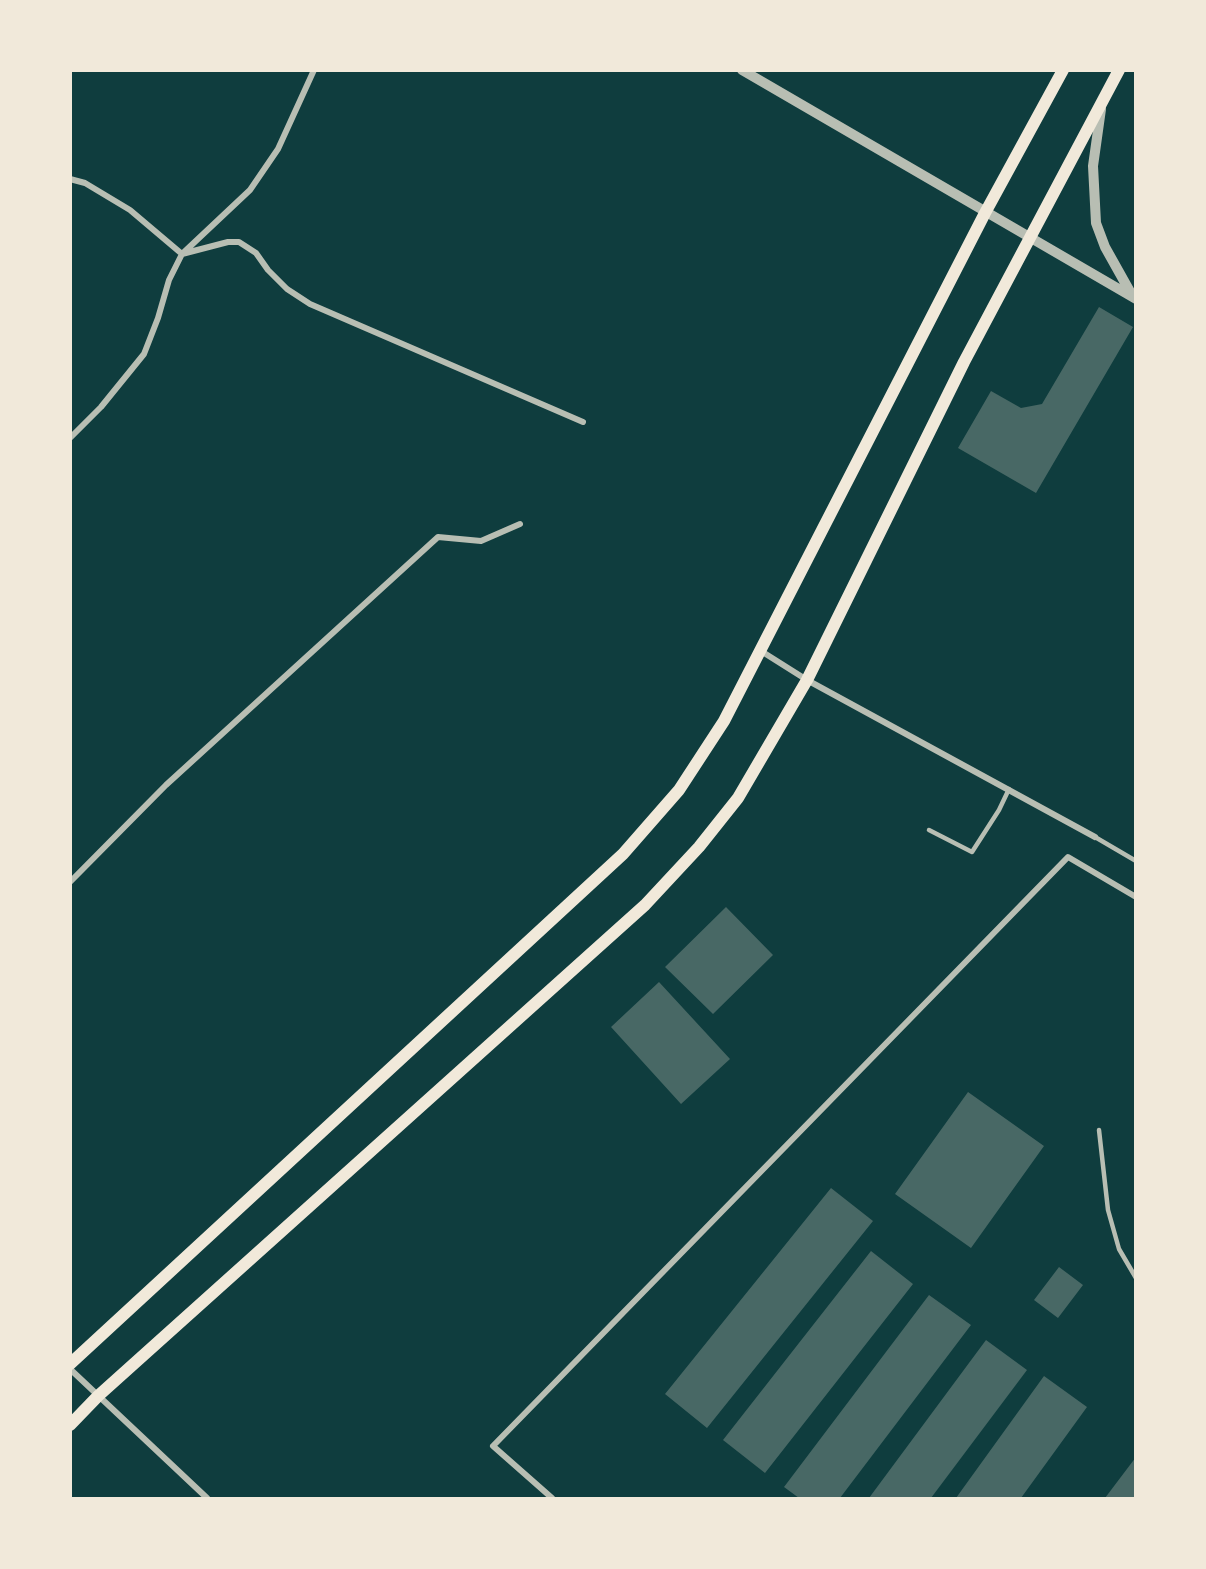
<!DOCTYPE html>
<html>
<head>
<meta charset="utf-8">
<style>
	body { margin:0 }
	#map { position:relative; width:1206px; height:1569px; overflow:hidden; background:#0f3d3e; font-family:"Space Grotesk",sans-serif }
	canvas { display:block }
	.frame { position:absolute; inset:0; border:72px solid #f1e9da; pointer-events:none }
</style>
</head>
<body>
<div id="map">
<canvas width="1206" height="1569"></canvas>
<div class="frame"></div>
</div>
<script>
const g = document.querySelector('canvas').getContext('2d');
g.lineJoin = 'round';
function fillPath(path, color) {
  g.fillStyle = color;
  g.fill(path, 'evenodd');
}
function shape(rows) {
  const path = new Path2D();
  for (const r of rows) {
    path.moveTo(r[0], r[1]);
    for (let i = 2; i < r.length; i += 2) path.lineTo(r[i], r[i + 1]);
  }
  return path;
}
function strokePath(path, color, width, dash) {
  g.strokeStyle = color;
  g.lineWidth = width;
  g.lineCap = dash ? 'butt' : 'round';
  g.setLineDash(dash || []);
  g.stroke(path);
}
fillPath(shape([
	[1099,307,1133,327,1036,493,958,448,991,391,1021,408,1042,404],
	[726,907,773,955,713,1014,665,967],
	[659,982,730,1059,681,1104,611,1027],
	[968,1092,1044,1146,971,1248,895,1194],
	[831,1188,873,1221,707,1428,665,1394],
	[871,1251,913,1284,765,1473,723,1440],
	[1059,1267,1083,1285,1058,1318,1034,1300],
	[929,1295,971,1325,840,1498,799,1498,784,1487],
	[986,1340,1027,1370,931,1498,869,1498],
	[1044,1376,1087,1407,1021,1498,956,1498],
	[1136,1457,1136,1498,1105,1498]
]), '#486865');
strokePath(shape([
	[929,830,972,852,999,810,1009,789],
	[1095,837,1136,861],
	[1099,1130,1108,1210,1119,1249,1136,1278]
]), '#b8beb3', 4.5);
strokePath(shape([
	[70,179,85,183,130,210,182,254],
	[182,254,228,242,239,242,256,253,268,270,287,289,310,304,583,422],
	[70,438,101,407,144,354,158,318,169,280,182,254,250,190,278,149,314,70],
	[761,651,807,680,1095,837],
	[70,882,166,785,438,537,481,541,520,524],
	[70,1369,207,1498],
	[552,1498,493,1446,1068,857,1136,897]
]), '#b8beb3', 6);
strokePath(shape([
	[742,70,1136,299],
	[1101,109,1093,166,1096,223,1105,247,1133,297]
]), '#b8beb3', 10);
strokePath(shape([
	[70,1364,623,854,679,790,724,721,985,213,1063,70],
	[70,1425,98,1396,645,905,699,847,738,798,807,680,964,362,1119,70]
]), '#f1e9da', 12);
</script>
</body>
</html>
